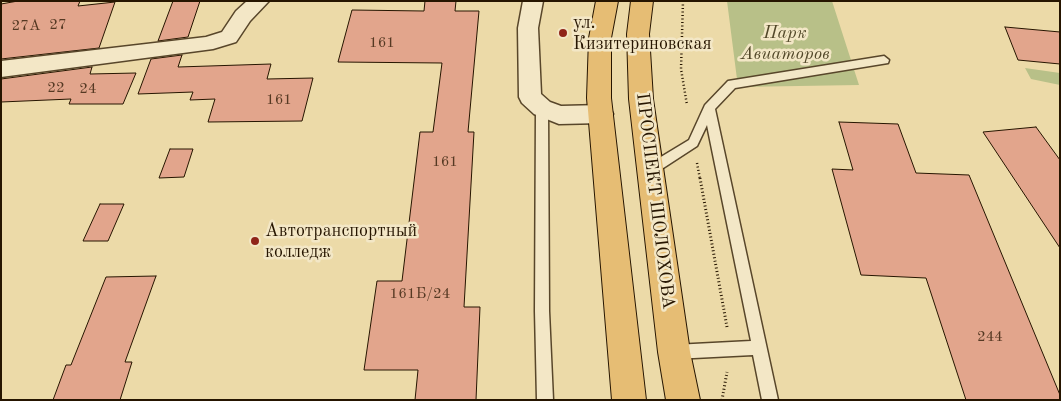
<!DOCTYPE html>
<html>
<head>
<meta charset="utf-8">
<style>
	body { margin:0 }
	#map { position:relative; width:1061px; height:401px; overflow:hidden; background:#ecdaa8; font-family:"Old Standard TT",serif }
	canvas { display:block }
	.frame { position:absolute; inset:0; border:2px solid #261500; pointer-events:none }
</style>
</head>
<body>
<div id="map">
<canvas width="1061" height="401"></canvas>
<div class="frame"></div>
</div>
<script>
const g = document.querySelector('canvas').getContext('2d');
g.lineJoin = 'round';
function fillPath(path, color) {
  g.fillStyle = color;
  g.fill(path, 'evenodd');
}
function shape(rows) {
  const path = new Path2D();
  for (const r of rows) {
    path.moveTo(r[0], r[1]);
    for (let i = 2; i < r.length; i += 2) path.lineTo(r[i], r[i + 1]);
  }
  return path;
}
function strokePath(path, color, width, dash) {
  g.strokeStyle = color;
  g.lineWidth = width;
  g.lineCap = dash ? 'butt' : 'round';
  g.setLineDash(dash || []);
  g.stroke(path);
}
function label(font, color, halo, rows, align = 'center') {
  g.font = font + ' "Old Standard TT",serif';
  g.lineWidth = 5;
  g.setLineDash([]);
  g.textBaseline = 'middle';
  g.strokeStyle = halo;
  g.fillStyle = color;
  for (const [text, x, y, turn = 0] of rows) {
    g.save();
    g.translate(x, y);
    g.rotate((+turn || 0) * Math.PI / 180);
    g.textAlign = isNaN(turn) ? turn : align;
    if (halo) g.strokeText(text, 0, 0);
    g.fillText(text, 0, 0);
    g.restore();
  }
}
fillPath(shape([
	[727,1,832,1,859,85,738,87],
	[1025,68,1060,73,1060,85,1031,79]
]), '#b8c088');
const building = shape([
	[18,1,80,1,78,6,115,2,99,48,1,59,1,4,18,1],
	[173,1,200,1,188,37,158,41,173,1],
	[425,1,456,1,455,11,479,11,468,132,474,132,464,307,480,307,476,400,415,400,418,370,364,370,377,281,402,281,420,132,433,132,442,63,338,62,352,10,424,11,425,1],
	[1005,27,1060,32,1060,64,1018,60,1005,27],
	[182,55,178,67,271,64,267,79,313,78,302,121,208,122,215,99,190,100,193,92,138,94,151,59,182,55],
	[92,67,90,74,136,73,123,104,69,104,71,99,1,102,1,79,92,67],
	[839,122,898,124,916,173,969,175,1060,395,1060,400,966,400,926,278,861,275,832,169,853,170,839,122],
	[1036,127,1060,160,1060,248,983,132,1036,127],
	[170,149,193,149,184,177,159,178,170,149],
	[100,204,124,204,108,241,83,241,100,204],
	[156,276,125,362,132,362,120,400,53,400,66,365,71,365,106,277,156,276]
]);
fillPath(building, '#e2a58c');
strokePath(building, '#261500', 1);
const service = shape([
	[884,56,889,60,888,63,735,88,715,109,778,400,762,400,753,355,674,359,669,357,667,352,669,347,674,345,751,341,707,125,697,146,654,174,646,174,644,170,646,166,689,140,705,105,728,81,884,56],
	[542,104,548,108,549,311,553,400,537,400,535,311,536,108,542,104]
]);
const minor = shape([
	[247,1,269,1,250,21,236,42,213,49,1,77,1,61,206,37,222,32,236,11,247,1],
	[523,1,543,1,538,28,541,94,550,102,561,106,602,105,610,108,613,114,610,120,602,123,559,124,534,114,522,103,519,97,518,28,523,1]
]);
const primary = shape([
	[596,1,618,1,611,38,611,98,646,400,612,400,587,98,589,38,596,1],
	[631,1,653,1,649,34,653,99,690,352,700,400,666,400,658,352,629,99,627,34,631,1]
]);
strokePath(service, '#58462a', 3);
strokePath(minor, '#58462a', 3);
strokePath(primary, '#261500', 2);
strokePath(shape([
	[683,1,681,69,687,105],
	[697,163,700,179]
]), '#261500', 2.5, [1, 2.5]);
strokePath(shape([
	[700,178,727,327],
	[722,400,727,372]
]), '#261500', 3, [1, 2.5]);
fillPath(service, '#f3e7c6');
fillPath(minor, '#f3e7c6');
fillPath(primary, '#e6bd74');
for (const [x, y, r, color] of [
	[563,33,5,"#8f2418"],
	[255,241,5,"#8f2418"]
]) {
  const dot = new Path2D();
  dot.arc(x, y, r, 0, 2 * Math.PI);
  g.fillStyle = color;
  g.fill(dot);
  strokePath(dot, '#f3e7c6', 2);
}
label('15px', '#553923', null, [
	["27",58,25],
	["27А",26,26],
	["161",382,43],
	["22",56,88],
	["24",88,89],
	["161",279,100],
	["161",445,162],
	["161Б/24",420,294],
	["244",990,337]
]);
label('18px', '#261500', '#f3e7c6', [
	["ул.",573,23],
	["Кизитериновская",573,44],
	["Автотранспортный",265,231],
	["колледж",265,252]
], 'left');
label('italic 18px', '#524829', '#f3e7c6', [
	["Парк",785,33],
	["Авиаторов",785,54]
]);
label('18px', '#261500', '#f3e7c6', [
	["ПРОСПЕКТ ШОЛОХОВА",655,201,83]
]);
</script>
</body>
</html>
